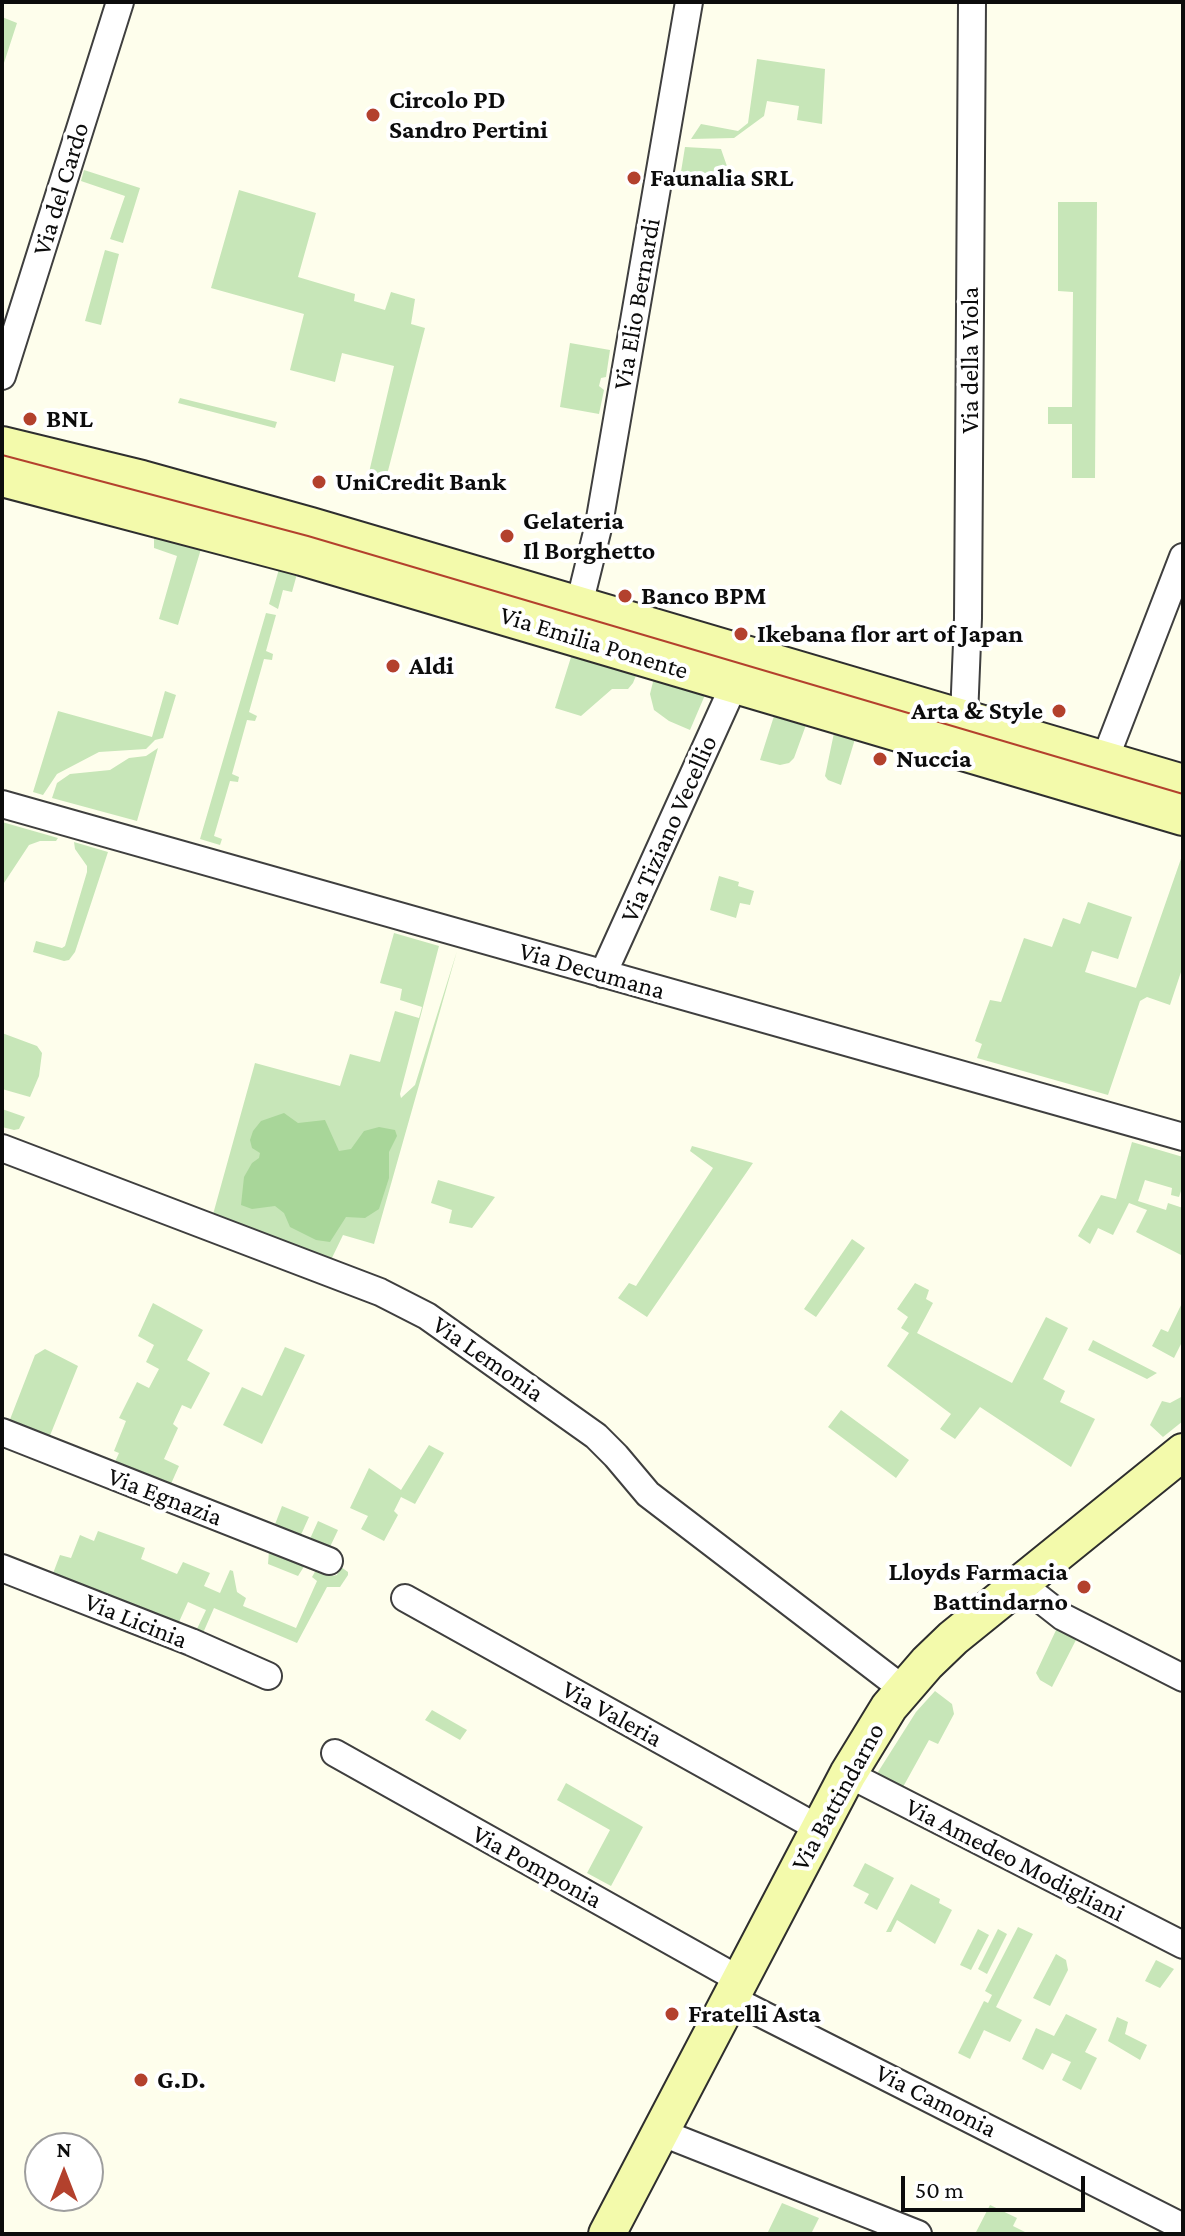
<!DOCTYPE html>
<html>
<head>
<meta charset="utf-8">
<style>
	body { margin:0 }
	#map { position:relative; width:1185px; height:2236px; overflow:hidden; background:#fefeec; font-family:"Crimson Pro",serif }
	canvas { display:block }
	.frame { position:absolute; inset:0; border:4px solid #0c0c0c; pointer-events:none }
	.north { position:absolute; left:24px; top:2132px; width:80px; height:80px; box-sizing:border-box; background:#fff; border:2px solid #9e9e9e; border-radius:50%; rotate:0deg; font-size:22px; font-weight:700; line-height:32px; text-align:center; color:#0c0c0c }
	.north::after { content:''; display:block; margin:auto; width:28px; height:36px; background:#b3412d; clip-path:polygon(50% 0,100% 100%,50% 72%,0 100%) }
	.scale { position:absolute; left:901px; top:2176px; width:184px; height:36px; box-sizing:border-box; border:4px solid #0c0c0c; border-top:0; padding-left:10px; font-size:24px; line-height:28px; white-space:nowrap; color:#0c0c0c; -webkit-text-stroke:6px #fff; paint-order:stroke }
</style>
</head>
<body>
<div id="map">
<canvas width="1185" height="2236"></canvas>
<div class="frame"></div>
<div class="north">N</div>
<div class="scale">50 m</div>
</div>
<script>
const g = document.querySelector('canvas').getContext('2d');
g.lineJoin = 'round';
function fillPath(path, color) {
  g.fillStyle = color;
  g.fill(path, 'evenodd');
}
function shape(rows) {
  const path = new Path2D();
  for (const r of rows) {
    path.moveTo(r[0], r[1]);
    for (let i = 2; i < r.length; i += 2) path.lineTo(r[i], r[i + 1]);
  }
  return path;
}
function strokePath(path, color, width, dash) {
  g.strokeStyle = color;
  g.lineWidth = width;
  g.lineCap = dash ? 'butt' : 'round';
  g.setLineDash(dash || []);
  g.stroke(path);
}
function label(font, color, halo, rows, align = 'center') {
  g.font = font + ' "Crimson Pro",serif';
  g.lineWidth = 8;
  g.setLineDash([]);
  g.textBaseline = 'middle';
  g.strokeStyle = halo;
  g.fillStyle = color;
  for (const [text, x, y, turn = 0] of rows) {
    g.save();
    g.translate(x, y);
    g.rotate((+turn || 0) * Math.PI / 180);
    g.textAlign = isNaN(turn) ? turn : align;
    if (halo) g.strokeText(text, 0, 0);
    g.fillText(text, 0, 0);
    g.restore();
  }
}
fillPath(shape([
	[2,17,17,23,2,69],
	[757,59,825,69,822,124,797,120,799,106,767,101,764,116,734,138,691,139,701,124,738,131,748,123],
	[685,147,721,149,729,172,727,187,680,178],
	[84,170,140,188,123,243,110,239,125,196,81,181],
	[239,190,316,213,298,277,355,294,354,301,385,310,391,292,415,299,411,324,425,328,382,494,367,481,394,366,342,353,335,382,290,370,304,314,211,288],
	[1058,202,1097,202,1095,478,1072,478,1072,424,1048,424,1048,407,1072,407,1073,292,1058,291],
	[105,250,119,254,101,325,85,321],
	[570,343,610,350,606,377,601,378,599,386,604,390,599,414,560,407],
	[180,398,277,422,275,428,178,403],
	[154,536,201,549,178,625,159,619,177,556,154,548],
	[279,569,297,574,292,592,283,590,278,609,269,604],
	[266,613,276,615,266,651,273,654,272,660,264,659,249,712,257,716,255,721,247,720,232,774,239,777,238,782,230,781,214,836,222,839,220,845,200,839],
	[572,654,637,673,633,683,628,689,612,689,581,716,555,708],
	[654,678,705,695,690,730,669,721,654,710,650,694],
	[165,691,176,695,163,738,155,740,146,749,99,752,57,774,43,795,33,792,58,711,152,737],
	[774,716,806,725,794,758,789,763,780,765,760,760],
	[834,733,855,739,841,785,828,780,825,776],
	[158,748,137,821,52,798,57,783,70,774,110,770,129,758,146,756],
	[2,822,58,838,56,841,40,841,29,845,2,886],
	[74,842,108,852,75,952,69,960,64,961,33,952,36,941,62,948,65,946,87,872,87,866,75,849],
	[1183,853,1183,966,1170,1005,1147,997,1140,1001,1108,1095,977,1058,982,1044,975,1041,990,1000,1001,1002,1024,938,1052,947,1063,918,1080,924,1088,902,1132,917,1118,959,1092,951,1085,972,1136,988],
	[719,876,739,882,738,886,754,891,750,905,740,903,736,918,710,910],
	[394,933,439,946,400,1094,401,1098,415,1085,457,951,374,1244,343,1235,330,1262,212,1218,255,1063,340,1086,350,1054,380,1062,395,1011,419,1018,422,1007,400,1000,402,989,380,983],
	[2,1033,37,1046,42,1053,39,1076,30,1097,2,1089],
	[2,1109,25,1117,19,1129,14,1130,2,1127],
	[1132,1142,1183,1157,1183,1185,1179,1197,1171,1195,1172,1188,1145,1180,1138,1201,1166,1210,1168,1203,1183,1208,1183,1256,1136,1232,1147,1210,1129,1203,1113,1235,1098,1228,1090,1244,1078,1236,1101,1195,1116,1199],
	[692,1146,753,1163,647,1317,618,1298,629,1283,636,1286,713,1168,690,1151],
	[438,1180,495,1197,472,1228,449,1223,452,1210,431,1203],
	[852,1239,865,1248,816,1317,804,1309],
	[915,1283,929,1290,926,1299,933,1303,917,1333,1012,1383,1046,1317,1068,1328,1043,1379,1065,1391,1060,1402,1095,1419,1071,1467,980,1407,955,1439,940,1429,951,1414,887,1366,909,1333,901,1328,908,1317,897,1309],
	[1183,1301,1183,1340,1174,1358,1152,1346,1161,1329,1168,1332],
	[153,1303,203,1330,187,1360,210,1373,191,1409,182,1405,173,1424,178,1428,164,1459,179,1466,170,1486,114,1464,119,1453,114,1451,126,1421,119,1418,137,1382,149,1388,159,1369,146,1362,154,1345,138,1336],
	[1093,1340,1157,1373,1147,1379,1088,1350],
	[285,1347,305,1355,262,1444,223,1425,242,1387,262,1396],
	[45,1349,78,1366,49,1438,9,1422,35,1355],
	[1183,1396,1183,1421,1163,1437,1150,1425,1162,1401,1170,1403],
	[841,1410,909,1460,896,1478,828,1427],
	[429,1445,444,1453,415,1504,401,1497,394,1511,398,1515,384,1541,361,1529,368,1516,350,1508,369,1468,401,1490],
	[282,1506,309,1517,300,1537,274,1527],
	[318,1521,338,1530,329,1549,309,1541],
	[98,1531,145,1548,141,1559,177,1574,183,1562,210,1573,204,1586,220,1593,230,1570,233,1571,237,1592,246,1598,243,1606,296,1628,317,1581,312,1577,316,1570,332,1576,337,1575,341,1567,348,1572,348,1575,340,1587,327,1587,297,1643,214,1608,203,1633,196,1631,206,1610,188,1602,178,1624,52,1576,60,1555,71,1558,80,1535,94,1541],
	[269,1551,305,1565,298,1576,268,1564],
	[1057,1628,1077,1638,1052,1687,1040,1680,1036,1673],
	[935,1691,952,1704,954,1714,938,1744,929,1740,903,1787,879,1775,878,1772,916,1712],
	[432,1710,467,1730,460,1740,425,1720],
	[566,1783,643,1827,611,1886,587,1873,610,1830,557,1800],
	[865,1863,894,1878,877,1910,864,1903,869,1894,853,1886],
	[911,1884,940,1899,939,1903,952,1910,935,1944,897,1920,891,1932,886,1932],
	[1018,1927,1033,1934,996,2007,1022,2020,1010,2042,984,2030,970,2059,958,2053,984,2001,988,2003,992,1995,985,1991],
	[978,1929,989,1935,971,1970,960,1965],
	[998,1929,1007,1934,987,1974,978,1969],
	[1056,1954,1066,1960,1068,1970,1050,2006,1033,1998],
	[1156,1960,1174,1969,1160,1988,1145,1981],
	[1066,2014,1097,2029,1085,2052,1097,2058,1081,2090,1062,2080,1071,2062,1052,2053,1043,2070,1022,2059,1036,2028,1054,2036],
	[1117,2017,1128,2022,1125,2034,1147,2045,1140,2060,1108,2041],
	[782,2203,819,2218,811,2234,767,2234],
	[990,2205,1017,2218,1013,2226,1029,2234,975,2234]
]), '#c7e6b8');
fillPath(shape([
	[284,1113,298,1123,325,1120,339,1151,351,1149,364,1131,379,1127,395,1130,397,1136,389,1152,389,1178,379,1209,365,1218,346,1217,330,1242,316,1240,290,1227,284,1213,275,1206,252,1209,241,1205,244,1177,252,1163,259,1158,260,1153,252,1148,250,1140,253,1131,261,1121]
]), '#a8d699');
const street = shape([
	[2,376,120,2],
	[579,605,599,524,689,2],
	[964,717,968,618,972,2],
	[1105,759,1183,557],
	[2,804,1183,1137],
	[603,974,734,685],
	[2,1148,380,1292,427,1316,596,1436,616,1456,648,1494,903,1689],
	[2,1432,329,1561],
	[2,1568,191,1642,268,1676],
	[1021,1584,1063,1617,1183,1678],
	[405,1598,820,1829],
	[335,1753,740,1980],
	[848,1774,1183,1945],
	[730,1998,1183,2227],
	[660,2132,918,2234]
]);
const secondary = shape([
	[2,445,142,479,311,526,1183,783],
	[2,478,302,557,1183,817],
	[607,2234,848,1774,889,1707,927,1663,953,1638,1183,1452]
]);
strokePath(street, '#3f3f3f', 30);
strokePath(secondary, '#2e2e2e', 40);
strokePath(street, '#fff', 26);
strokePath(secondary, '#f3faab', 36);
strokePath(shape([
	[2,455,308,536,1183,794]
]), '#b3412d', 2);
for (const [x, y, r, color] of [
	[373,115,8,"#b3412d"],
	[634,178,8,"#b3412d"],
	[30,419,8,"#b3412d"],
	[319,482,8,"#b3412d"],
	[507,536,8,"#b3412d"],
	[625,596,8,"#b3412d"],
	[741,634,8,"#b3412d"],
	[393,666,8,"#b3412d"],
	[1059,711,8,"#b3412d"],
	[880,759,8,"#b3412d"],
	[1084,1587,8,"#b3412d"],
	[672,2014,8,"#b3412d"],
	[141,2080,8,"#b3412d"]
]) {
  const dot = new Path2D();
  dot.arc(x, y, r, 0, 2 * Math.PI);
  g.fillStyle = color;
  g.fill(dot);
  strokePath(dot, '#fff', 3);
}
label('bold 26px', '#0c0c0c', '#fff', [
	["Circolo PD",389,100],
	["Sandro Pertini",389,130],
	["Faunalia SRL",650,178],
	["BNL",46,419],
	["UniCredit Bank",335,482],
	["Gelateria",523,521],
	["Il Borghetto",523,551],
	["Banco BPM",641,596],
	["Ikebana flor art of Japan",757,634],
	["Aldi",409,666],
	["Arta & Style",1043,711,"right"],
	["Nuccia",896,759],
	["Lloyds Farmacia",1068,1572,"right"],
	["Battindarno",1068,1602,"right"],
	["Fratelli Asta",688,2014],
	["G.D.",157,2080]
], 'left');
label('26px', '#0c0c0c', '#fff', [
	["Via del Cardo",61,189,-73],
	["Via Elio Bernardi",637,304,-80],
	["Via della Viola",970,360,-90],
	["Via Emilia Ponente",594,643,17],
	["Via Tiziano Vecellio",669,829,-66],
	["Via Decumana",592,971,16],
	["Via Lemonia",488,1359,35],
	["Via Egnazia",165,1497,21],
	["Via Licinia",136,1621,22],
	["Via Valeria",612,1714,29],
	["Via Battindarno",838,1797,-61],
	["Via Amedeo Modigliani",1015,1860,27],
	["Via Pomponia",537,1867,29],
	["Via Camonia",936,2101,27]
]);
</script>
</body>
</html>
